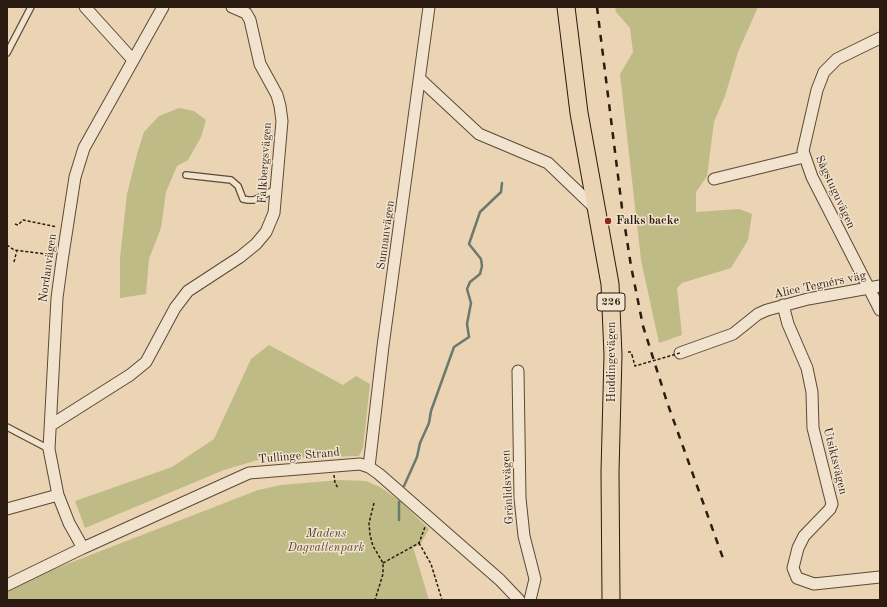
<!DOCTYPE html>
<html>
<head>
<meta charset="utf-8">
<style>
	body { margin:0 }
	#map { position:relative; width:887px; height:607px; overflow:hidden; background:#ead4b3; font-family:"Old Standard TT",serif }
	canvas { display:block }
	.frame { position:absolute; inset:0; border:8px solid #2b1b10; pointer-events:none }
</style>
</head>
<body>
<div id="map">
<canvas width="887" height="607"></canvas>
<div class="frame"></div>
</div>
<script>
const g = document.querySelector('canvas').getContext('2d');
g.lineJoin = 'round';
function fillPath(path, color) {
  g.fillStyle = color;
  g.fill(path, 'evenodd');
}
function shape(rows) {
  const path = new Path2D();
  for (const r of rows) {
    path.moveTo(r[0], r[1]);
    for (let i = 2; i < r.length; i += 2) path.lineTo(r[i], r[i + 1]);
  }
  return path;
}
function strokePath(path, color, width, dash) {
  g.strokeStyle = color;
  g.lineWidth = width;
  g.lineCap = dash ? 'butt' : 'round';
  g.setLineDash(dash || []);
  g.stroke(path);
}
function label(font, color, halo, rows, align = 'center') {
  g.font = font + ' "Old Standard TT",serif';
  g.lineWidth = 3;
  g.setLineDash([]);
  g.textBaseline = 'middle';
  g.strokeStyle = halo;
  g.fillStyle = color;
  for (const [text, x, y, turn = 0] of rows) {
    g.save();
    g.translate(x, y);
    g.rotate((+turn || 0) * Math.PI / 180);
    g.textAlign = isNaN(turn) ? turn : align;
    if (halo) g.strokeText(text, 0, 0);
    g.fillText(text, 0, 0);
    g.restore();
  }
}
fillPath(shape([
	[615,7,758,7,738,52,725,96,714,122,707,176,696,192,696,212,739,209,752,214,748,240,731,268,682,283,677,288,682,335,659,343,641,260,620,74,633,52,630,28,616,12],
	[179,108,194,111,206,120,201,137,188,160,177,166,166,192,161,228,149,259,146,294,120,298,120,258,127,194,137,154,144,132,159,116],
	[269,345,343,385,356,376,370,384,363,448,359,456,261,459,224,470,85,528,75,501,172,467,214,439,251,359],
	[340,480,366,481,380,487,400,501,429,529,420,545,413,547,429,600,7,600,7,591,13,585,258,490,281,485]
]), '#bfbb87');
strokePath(shape([
	[404,486,417,457,420,443,429,423,431,411,454,347,469,337,467,324,471,303,467,289,470,282,480,274,482,266,481,259,469,244,480,212,501,192,502,183],
	[399,520,399,502]
]), '#6c796f', 2.5);
const lane = shape([
	[7,53,31,7],
	[186,175,231,180,238,186,243,199,248,200,254,200,276,189],
	[7,427,49,449]
]);
const street = shape([
	[85,7,133,60],
	[880,38,837,59,824,72,817,90,803,151,812,177,880,310],
	[420,79,479,134,548,163,596,209],
	[714,179,804,157],
	[783,305,788,324,807,368,812,392,813,428,832,504,830,509,804,536,798,548,793,568,797,578,814,584,880,577],
	[680,353,733,334,758,314,767,310,808,299,880,286],
	[518,371,520,498,524,536,535,579,530,600],
	[51,425,130,375,146,362,175,308,188,291,240,257,256,244,266,232,274,213,282,121,280,106,277,95,260,64,250,20,246,13,232,7],
	[369,467,383,346,429,7],
	[7,509,58,495],
	[83,548,69,523,58,495,49,449,57,298,62,261,75,177,84,148,163,7],
	[7,585,83,548,249,473,360,464,369,467,379,474,500,580,519,600]
]);
const primary = shape([
	[566,7,579,113,610,284,613,355,610,472,611,600]
]);
strokePath(lane, '#5b4939', 8);
strokePath(street, '#5b4939', 13);
strokePath(primary, '#2b1b10', 19);
strokePath(shape([
	[15,224,18,225,23,220,57,227],
	[7,245,14,250,53,255],
	[14,262,17,250],
	[628,352,631,352,632,355],
	[334,475,335,483,338,488],
	[374,503,369,523,370,535,373,546,383,563,383,574,375,600],
	[419,543,431,564,442,600],
	[383,563,419,543,425,527]
]), '#2b1b10', 1.5, [3, 2]);
strokePath(lane, '#f1e3ce', 5.5);
strokePath(street, '#f1e3ce', 11);
strokePath(primary, '#ead4b3', 17);
strokePath(shape([
	[597,7,622,208,631,266,643,326,667,402,724,561]
]), '#2b1b10', 2.5, [7, 7]);
strokePath(shape([
	[632,355,635,366,680,353]
]), '#2b1b10', 1.5, [3, 2]);
for (const [x, y, r, color] of [
	[608,221,4,"#8f2418"]
]) {
  const dot = new Path2D();
  dot.arc(x, y, r, 0, 2 * Math.PI);
  g.fillStyle = color;
  g.fill(dot);
  strokePath(dot, '#f1e3ce', 1.5);
}
for (const [x, y, w] of [
	[611,302,28]
]) {
  const box = new Path2D();
  box.roundRect(x - w / 2, y - 9, w, 18, 3);
  g.fillStyle = '#f1e3ce';
  g.fill(box);
  strokePath(box, '#2b1b10', 1);
}
label('bold 11px', '#2b1b10', null, [
	["226",611,302]
]);
label('12px', '#2b1b10', '#f1e3ce', [
	["Falkbergsvägen",265,163,-86],
	["Sågstuguvägen",835,192,65],
	["Sunnanvägen",386,235,-82],
	["Nordanvägen",48,268,-82],
	["Alice Tegnérs väg",820,285,-12],
	["Huddingevägen",612,362,-90],
	["Tullinge Strand",299,456,-5],
	["Utsiktsvägen",835,461,76],
	["Grönlidsvägen",508,487,-93]
]);
label('bold 12px', '#2b1b10', '#f1e3ce', [
	["Falks backe",616,221]
], 'left');
label('italic 12px', '#574b34', '#f1e3ce', [
	["Madens",326,534],
	["Dagvattenpark",326,548]
]);
</script>
</body>
</html>
